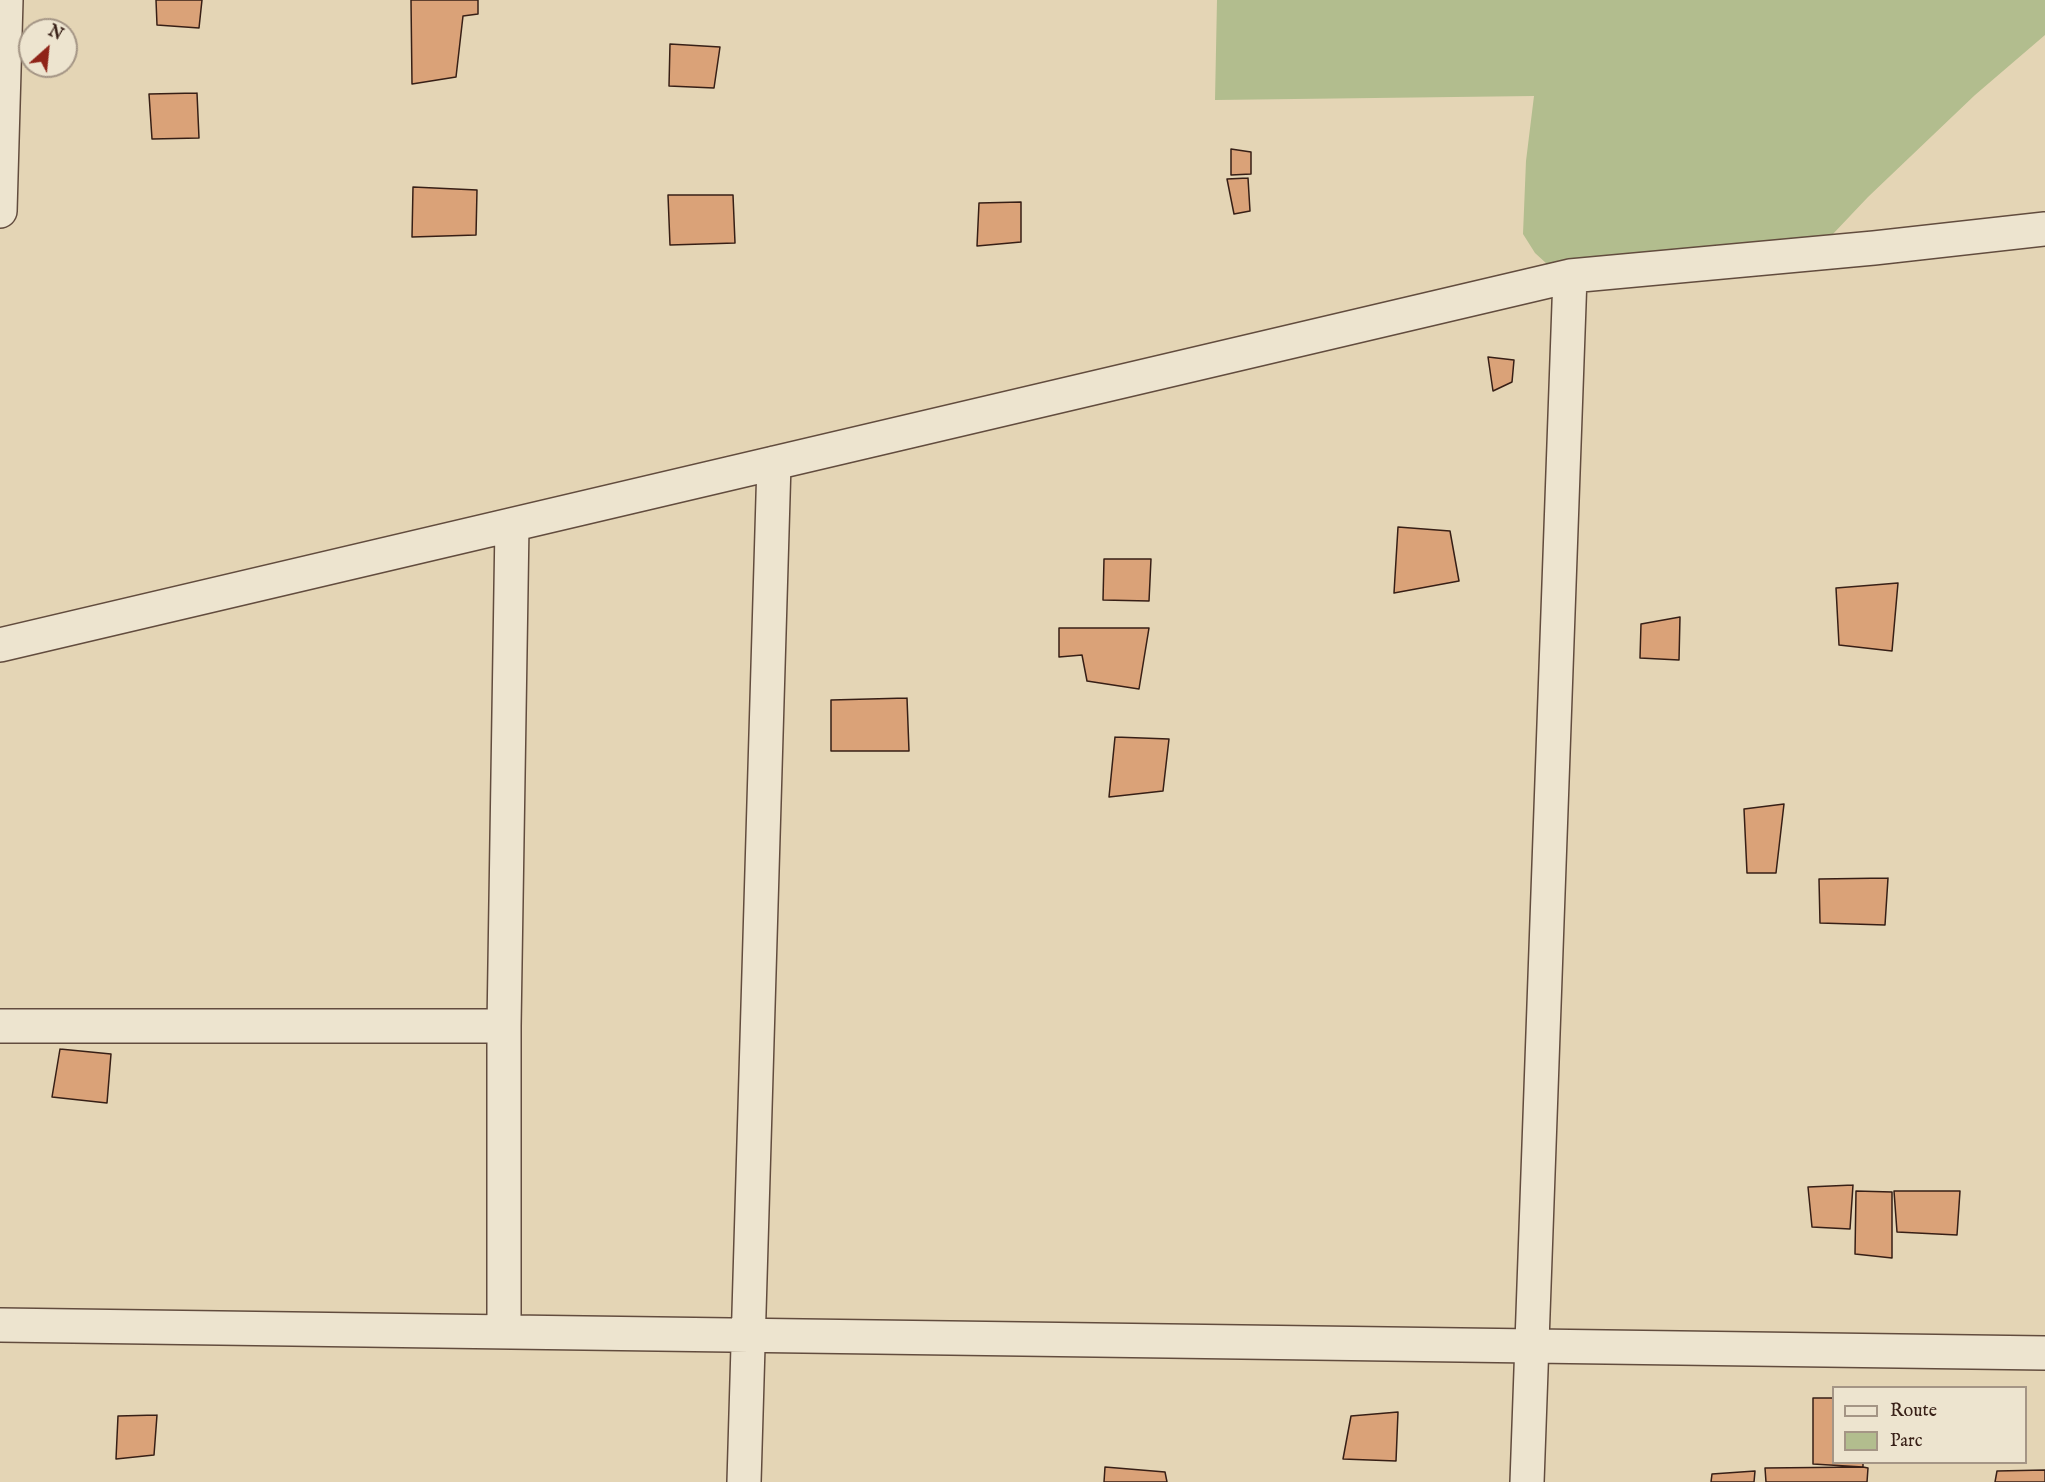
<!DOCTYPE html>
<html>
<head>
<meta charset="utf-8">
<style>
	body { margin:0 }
	#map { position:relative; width:2045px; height:1482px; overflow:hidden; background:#e4d5b5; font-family:"IM FELL English",serif }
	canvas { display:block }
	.legend { position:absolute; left:1832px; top:1386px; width:195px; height:78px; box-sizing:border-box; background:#ede4cf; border:2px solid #a49585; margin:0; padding:8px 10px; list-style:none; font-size:18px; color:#371f16 }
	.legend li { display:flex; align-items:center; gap:12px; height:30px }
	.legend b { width:30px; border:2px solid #a49585 }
	.north { position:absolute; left:18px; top:18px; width:60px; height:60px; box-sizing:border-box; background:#ede4cf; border:2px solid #a49585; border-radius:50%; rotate:27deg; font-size:16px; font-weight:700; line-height:24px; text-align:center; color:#371f16 }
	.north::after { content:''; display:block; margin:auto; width:21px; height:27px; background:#8f2418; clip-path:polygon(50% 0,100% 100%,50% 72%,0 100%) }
</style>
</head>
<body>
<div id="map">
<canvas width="2045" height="1482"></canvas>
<ul class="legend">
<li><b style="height:8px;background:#ede4cf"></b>Route</li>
<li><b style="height:16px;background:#b2bd8e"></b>Parc</li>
</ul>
<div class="north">N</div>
</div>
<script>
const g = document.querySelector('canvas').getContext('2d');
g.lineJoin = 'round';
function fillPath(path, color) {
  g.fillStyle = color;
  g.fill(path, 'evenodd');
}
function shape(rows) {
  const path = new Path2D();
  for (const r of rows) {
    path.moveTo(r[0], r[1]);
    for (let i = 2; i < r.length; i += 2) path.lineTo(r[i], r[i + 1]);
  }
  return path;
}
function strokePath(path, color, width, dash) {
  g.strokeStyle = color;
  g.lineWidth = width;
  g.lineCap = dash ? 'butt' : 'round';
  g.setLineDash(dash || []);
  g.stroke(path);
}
fillPath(shape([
	[1217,0,2045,0,2045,35,1975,95,1868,197,1832,235,1585,277,1547,264,1535,253,1523,234,1526,161,1534,96,1215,100]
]), '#b2bd8e');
const building = shape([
	[156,0,202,0,199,28,157,25,156,0],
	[411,0,478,0,478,14,463,16,456,77,412,84,411,0],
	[670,44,720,47,714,88,669,86,670,44],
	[197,93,199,138,152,139,149,94,197,93],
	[1231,149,1251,152,1251,174,1231,175,1231,149],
	[1248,178,1250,211,1234,214,1227,179,1248,178],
	[413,187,477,190,476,235,412,237,413,187],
	[668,195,733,195,735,243,670,245,668,195],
	[1021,202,1021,242,977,246,979,203,1021,202],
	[1488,357,1514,360,1512,382,1493,391,1488,357],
	[1398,527,1450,531,1459,581,1394,593,1398,527],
	[1104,559,1151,559,1149,601,1103,600,1104,559],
	[1898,583,1892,651,1839,645,1836,588,1898,583],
	[1680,617,1679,660,1640,658,1641,624,1680,617],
	[1059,628,1149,628,1139,689,1087,681,1082,655,1059,657,1059,628],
	[907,698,909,751,831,751,831,700,907,698],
	[1115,737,1169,739,1163,791,1109,797,1115,737],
	[1784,804,1776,873,1747,873,1744,809,1784,804],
	[1888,878,1885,925,1820,923,1819,879,1888,878],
	[60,1049,111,1054,107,1103,52,1097,60,1049],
	[1853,1185,1850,1229,1812,1227,1808,1187,1853,1185],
	[1856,1191,1892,1192,1892,1258,1855,1254,1856,1191],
	[1894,1191,1960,1191,1957,1235,1897,1232,1894,1191],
	[1813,1398,1834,1398,1834,1462,1863,1462,1863,1467,1813,1464,1813,1398],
	[1398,1412,1396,1461,1343,1459,1351,1416,1398,1412],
	[157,1415,154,1455,116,1459,118,1416,157,1415],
	[1105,1467,1165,1472,1167,1482,1104,1482,1105,1467],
	[1863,1467,1868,1468,1867,1482,1766,1482,1765,1468,1863,1467],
	[2045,1470,2045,1482,1995,1482,1997,1471,2045,1470],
	[1755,1471,1754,1482,1711,1482,1712,1474,1755,1471]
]);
fillPath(building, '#daa278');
strokePath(building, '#371f16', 1.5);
const minor = shape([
	[0,211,6,0],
	[0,645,1570,276,1874,248,2045,229],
	[0,1026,504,1026],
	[0,1325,2045,1353],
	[504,1332,504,1026,512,525],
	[744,1482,774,463],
	[1527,1482,1570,276]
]);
strokePath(minor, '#624c3e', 36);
strokePath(minor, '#ede4cf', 33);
</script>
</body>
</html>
